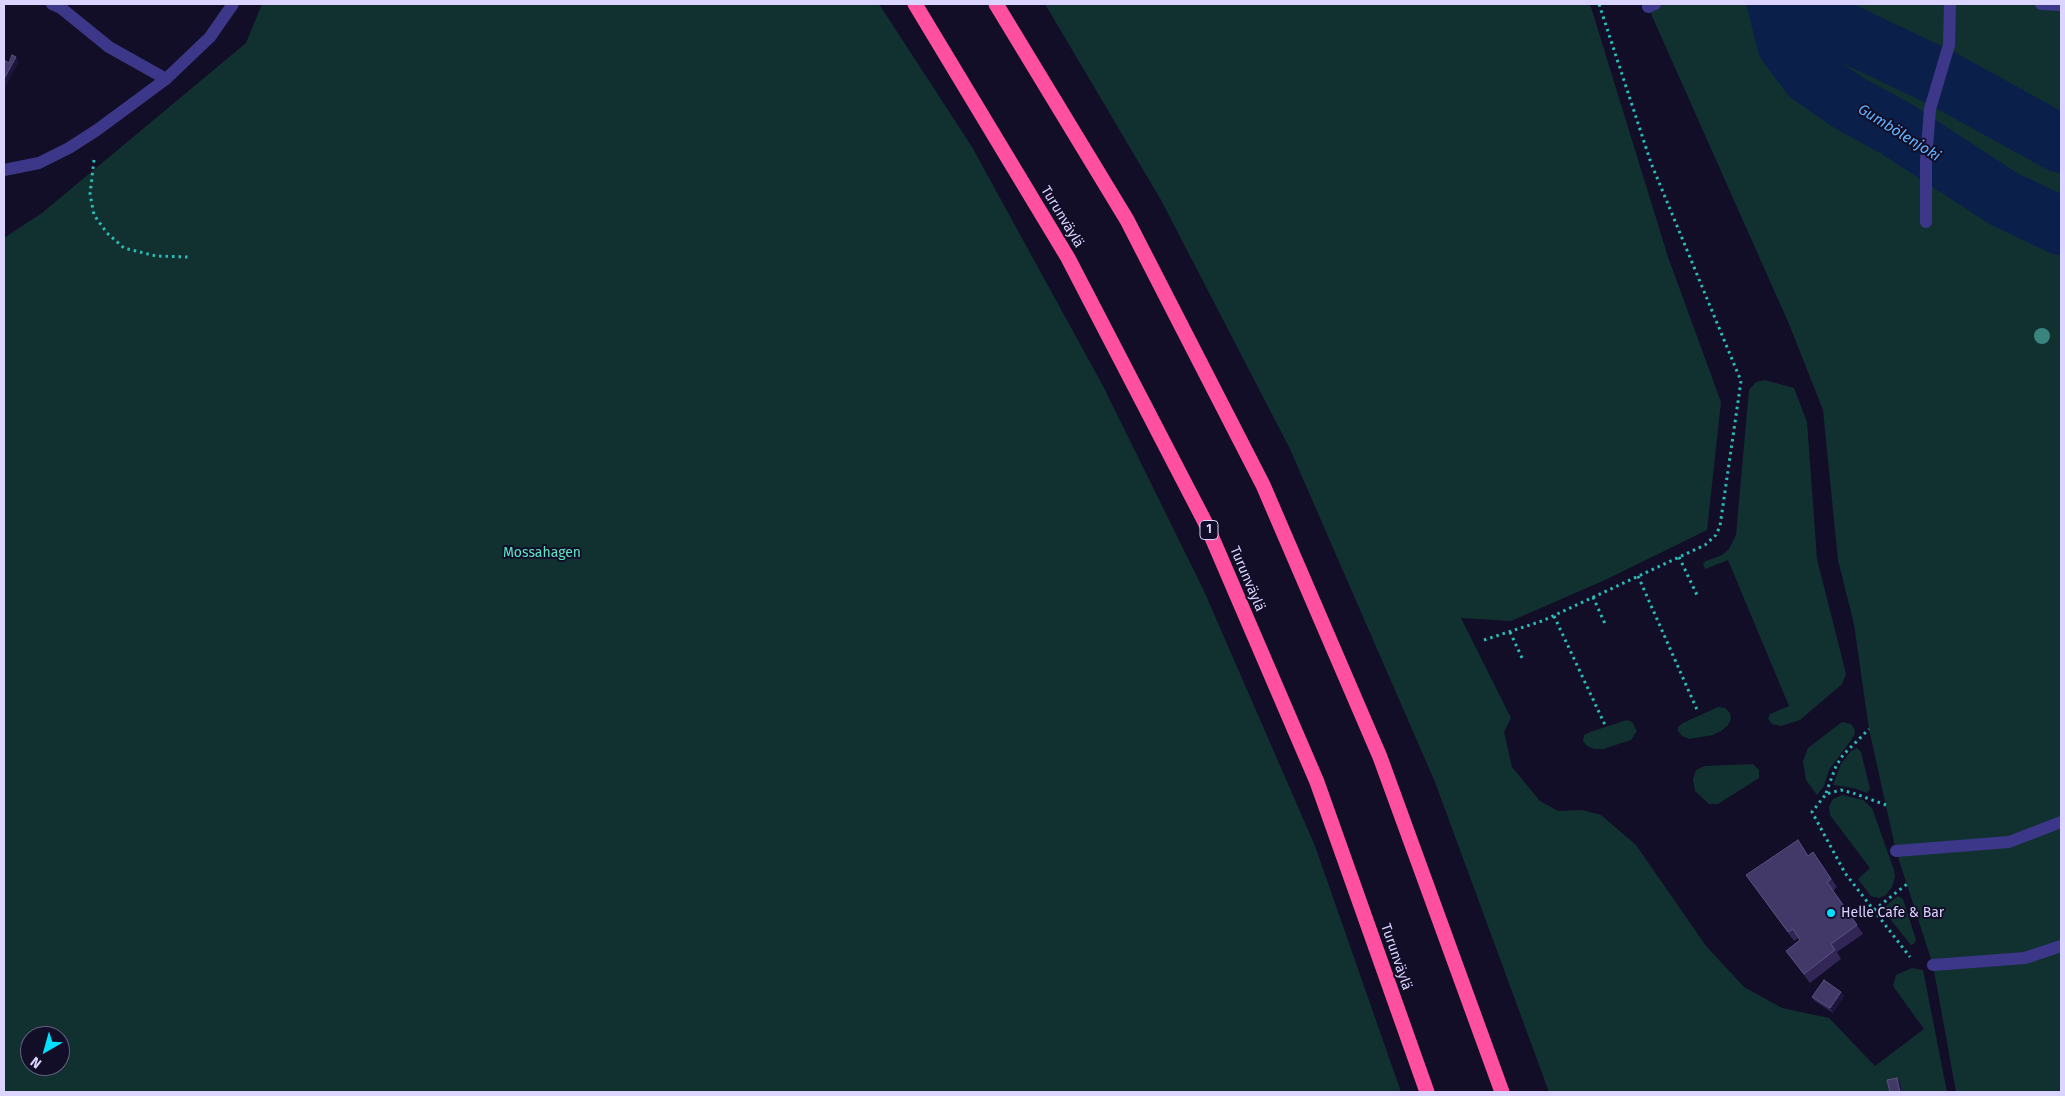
<!DOCTYPE html>
<html>
<head>
<meta charset="utf-8">
<style>
	body { margin:0 }
	#map { position:relative; width:2065px; height:1096px; overflow:hidden; background:#130e27; font-family:"Fira Sans",sans-serif }
	canvas { display:block }
	.frame { position:absolute; inset:0; border:5px solid #dad4ff; pointer-events:none }
	.north { position:absolute; left:20px; top:1026px; width:50px; height:50px; box-sizing:border-box; background:#130e27; border:1px solid #635d7d; border-radius:50%; rotate:218deg; font-size:14px; font-weight:700; line-height:20px; text-align:center; color:#dad4ff }
	.north::after { content:''; display:block; margin:auto; width:18px; height:22px; background:#00e0ff; clip-path:polygon(50% 0,100% 100%,50% 72%,0 100%) }
</style>
</head>
<body>
<div id="map">
<canvas width="2065" height="1096"></canvas>
<div class="frame"></div>
<div class="north">N</div>
</div>
<script>
const g = document.querySelector('canvas').getContext('2d');
g.lineJoin = 'round';
function fillPath(path, color) {
  g.fillStyle = color;
  g.fill(path, 'evenodd');
}
function shape(rows) {
  const path = new Path2D();
  for (const r of rows) {
    path.moveTo(r[0], r[1]);
    for (let i = 2; i < r.length; i += 2) path.lineTo(r[i], r[i + 1]);
  }
  return path;
}
function strokePath(path, color, width, dash) {
  g.strokeStyle = color;
  g.lineWidth = width;
  g.lineCap = dash ? 'butt' : 'round';
  g.setLineDash(dash || []);
  g.stroke(path);
}
function label(font, color, halo, rows, align = 'center') {
  g.font = font + ' "Fira Sans",sans-serif';
  g.lineWidth = 4;
  g.setLineDash([]);
  g.textBaseline = 'middle';
  g.strokeStyle = halo;
  g.fillStyle = color;
  for (const [text, x, y, turn = 0] of rows) {
    g.save();
    g.translate(x, y);
    g.rotate((+turn || 0) * Math.PI / 180);
    g.textAlign = isNaN(turn) ? turn : align;
    if (halo) g.strokeText(text, 0, 0);
    g.fillText(text, 0, 0);
    g.restore();
  }
}
fillPath(shape([
	[262,4,879,4,972,147,1103,386,1204,591,1315,846,1401,1092,4,1092,4,238,42,213,246,43],
	[30,1036,60,1036,60,1066,30,1066],
	[1045,4,1590,4,1668,257,1721,402,1707,530,1605,580,1511,621,1461,618,1511,718,1504,732,1512,767,1540,801,1558,811,1582,810,1601,815,1636,845,1706,946,1744,987,1782,1008,1829,1018,1875,1066,1924,1029,1893,986,1896,975,1912,968,1923,970,1947,1092,1549,1092,1435,782,1290,449,1161,200],
	[1655,4,2061,4,2061,1092,1956,1092,1933,965,1896,851,1869,729,1854,624,1838,560,1823,410,1789,324,1648,7],
	[1765,380,1794,388,1807,422,1817,559,1846,674,1842,684,1800,720,1781,726,1772,724,1768,719,1770,714,1789,706,1728,560,1705,569,1703,564,1706,561,1722,555,1729,549,1736,535,1749,390,1756,382],
	[1718,707,1725,708,1730,713,1731,719,1728,725,1721,731,1713,735,1689,739,1682,736,1678,731,1678,727,1683,723],
	[1627,720,1632,722,1637,731,1631,740,1603,749,1594,749,1587,746,1583,741,1584,735,1590,732],
	[1842,722,1851,724,1855,730,1854,736,1829,770,1824,786,1817,795,1806,780,1803,761,1808,748],
	[1857,748,1861,752,1870,789,1867,793,1853,788,1833,785,1841,764,1851,751],
	[1753,764,1759,770,1759,778,1718,804,1709,804,1695,791,1693,779,1696,770,1705,766],
	[1842,795,1863,800,1872,808,1894,870,1895,877,1892,887,1886,895,1879,898,1871,896,1858,879,1870,868,1830,815,1829,806,1833,799],
	[1898,896,1903,899,1916,940,1914,944,1911,945,1882,909]
]), '#113131');
strokePath(shape([
	[1776,4,1786,44,1810,76,1849,103,1895,128,2004,199,2061,226],
	[1786,4,1941,78,2061,144]
]), '#0a204a', 58);
strokePath(shape([
	[94,160,90,194,94,215,107,233,124,248,156,256,188,257],
	[1679,557,1697,595],
	[1638,576,1698,712],
	[1593,597,1606,626],
	[1554,616,1605,725],
	[1510,632,1523,660],
	[1484,640,1542,621,1705,545,1716,535,1720,526,1741,381,1651,163,1599,4],
	[1826,793,1836,766,1843,755,1869,729],
	[1886,805,1853,793,1841,790,1826,794,1812,812,1845,873,1910,957],
	[1874,910,1907,884]
]), '#2abdb7', 3, [2.5, 4]);
strokePath(shape([
	[52,4,61,8,109,47,166,79],
	[2041,4,2061,5],
	[1648,7,1655,4],
	[4,170,39,163,69,148,97,130,166,79,210,37,233,4],
	[1926,222,1926,160,1930,109,1949,45,1950,4],
	[1896,851,2009,842,2061,822],
	[1933,965,2025,958,2061,946]
]), '#3c3788', 12);
strokePath(shape([
	[915,4,1068,258,1207,526,1317,782,1427,1092],
	[996,4,1127,220,1263,485,1380,757,1502,1092]
]), '#ff4fa0', 15);
g.fillStyle = '#3a847e';
for (const [x, y] of [
	[2042,336]
]) {
  g.beginPath();
  g.arc(x, y, 8, 0, 2 * Math.PI);
  g.fill();
}
fillPath(shape([
	[1813,852,1837,887,1833,891,1863,934,1837,952,1841,959,1810,983,1786,951,1800,940,1799,938,1794,941,1746,875,1808,856],
	[1841,992,1844,996,1833,1013,1815,1001,1812,997]
]), '#312656');
fillPath(shape([
	[16,57,19,62,4,89,4,79],
	[1841,992,1844,996,1833,1013,1830,1008],
	[1897,1078,1900,1082,1902,1092,1900,1092]
]), '#1d153b');
const building = shape([
	[12,55,16,57,4,79,4,60,9,63,12,55],
	[1798,840,1808,856,1813,852,1831,879,1827,882,1857,925,1831,944,1835,950,1804,974,1786,951,1800,940,1793,929,1788,932,1746,875,1798,840],
	[1824,980,1841,992,1830,1008,1812,997,1824,980],
	[1897,1078,1900,1092,1890,1092,1887,1080,1897,1078]
]);
fillPath(building, '#433968');
strokePath(building, '#5b5180', 1);
for (const [x, y, r, color] of [
	[1831,913,5,"#00e0ff"]
]) {
  const dot = new Path2D();
  dot.arc(x, y, r, 0, 2 * Math.PI);
  g.fillStyle = color;
  g.fill(dot);
  strokePath(dot, '#130e27', 2);
}
for (const [x, y, w] of [
	[1209,530,18]
]) {
  const box = new Path2D();
  box.roundRect(x - w / 2, y - 9.5, w, 19, 4);
  g.fillStyle = '#130e27';
  g.fill(box);
  strokePath(box, '#dad4ff', 1);
}
label('bold 12px', '#dad4ff', null, [
	["1",1209,530]
]);
label('14px', '#dad4ff', '#130e27', [
	["Turunväylä",1062,217,59],
	["Turunväylä",1247,579,67],
	["Turunväylä",1396,957,71]
]);
label('14px', '#5ae5c5', '#130e27', [
	["Mossahagen",542,553]
]);
label('14px', '#dad4ff', '#130e27', [
	["Helle Cafe & Bar",1841,913]
], 'left');
label('italic 15px', '#62b3ff', '#130e27', [
	["Gumbölenjoki",1899,133,32]
]);
</script>
</body>
</html>
